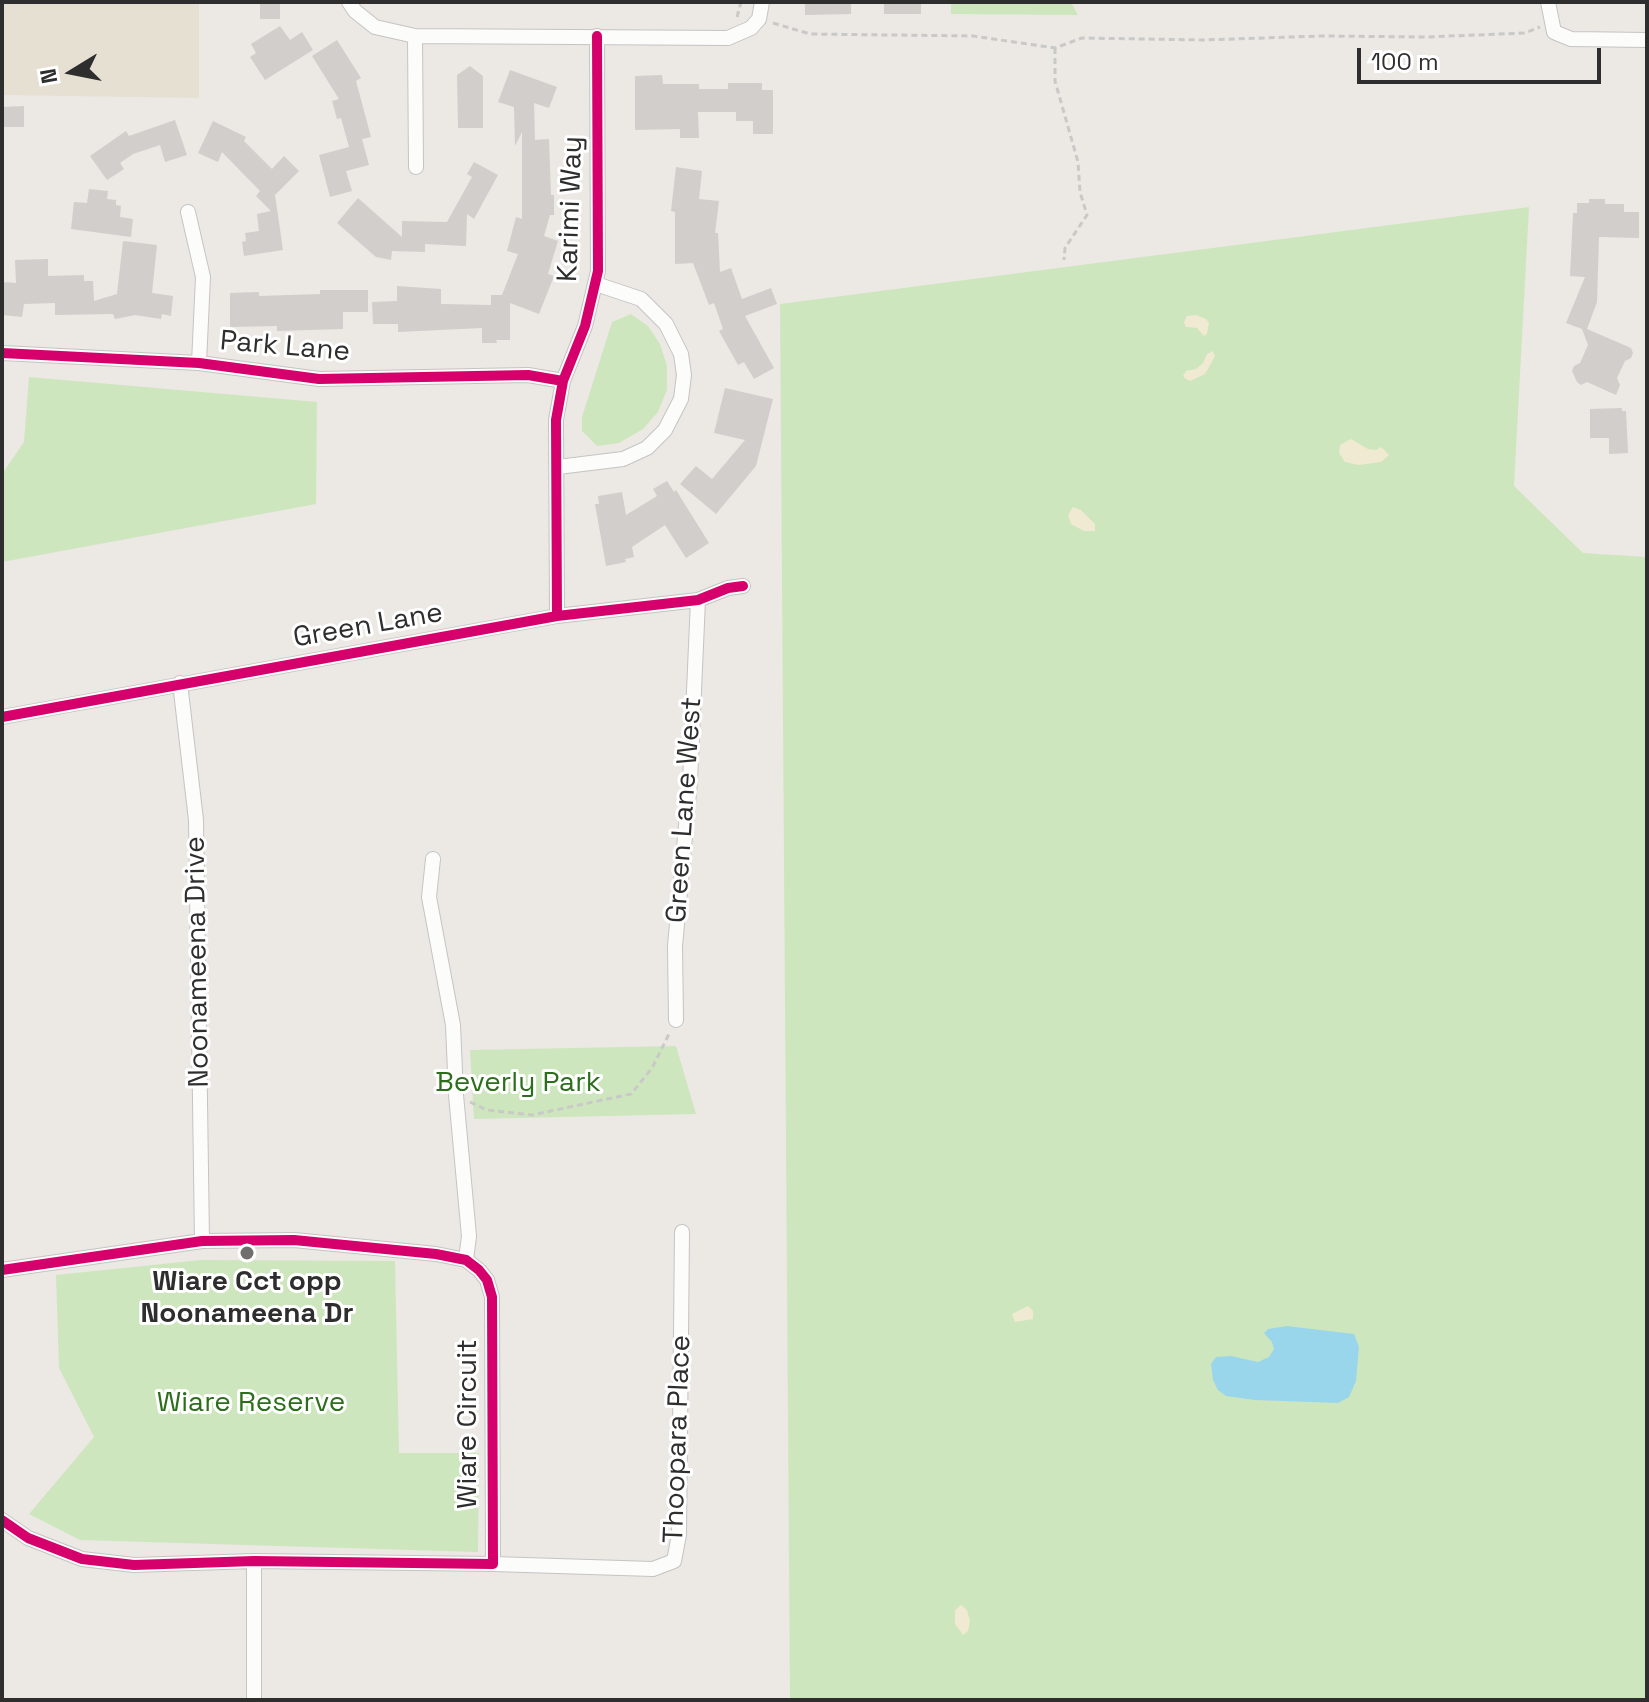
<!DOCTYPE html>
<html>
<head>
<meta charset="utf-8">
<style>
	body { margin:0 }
	#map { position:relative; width:1649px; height:1702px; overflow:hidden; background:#ece8e4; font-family:"Space Grotesk",sans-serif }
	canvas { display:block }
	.frame { position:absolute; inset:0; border:4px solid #2e2e2e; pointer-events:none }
	.north { position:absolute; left:32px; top:32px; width:80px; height:80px; -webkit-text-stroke:6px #fff; paint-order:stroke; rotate:260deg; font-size:22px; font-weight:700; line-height:32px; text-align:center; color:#2e2e2e }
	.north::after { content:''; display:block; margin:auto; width:28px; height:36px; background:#2e2e2e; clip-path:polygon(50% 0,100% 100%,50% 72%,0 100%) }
	.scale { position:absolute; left:1357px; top:48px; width:244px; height:36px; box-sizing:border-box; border:4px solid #2e2e2e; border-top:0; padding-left:10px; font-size:24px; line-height:28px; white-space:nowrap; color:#2e2e2e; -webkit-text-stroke:6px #fff; paint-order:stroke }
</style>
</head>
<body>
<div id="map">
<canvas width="1649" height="1702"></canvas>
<div class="frame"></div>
<div class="north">N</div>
<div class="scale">100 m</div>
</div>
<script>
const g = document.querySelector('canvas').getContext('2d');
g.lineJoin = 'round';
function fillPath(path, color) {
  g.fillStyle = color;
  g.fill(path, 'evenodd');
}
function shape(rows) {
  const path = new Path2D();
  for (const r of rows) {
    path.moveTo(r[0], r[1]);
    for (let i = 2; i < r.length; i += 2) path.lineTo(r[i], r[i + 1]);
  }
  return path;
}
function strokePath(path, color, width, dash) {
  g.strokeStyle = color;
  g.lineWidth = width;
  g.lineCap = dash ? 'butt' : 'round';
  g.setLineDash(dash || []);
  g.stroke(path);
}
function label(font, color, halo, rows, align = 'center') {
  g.font = font + ' "Space Grotesk",sans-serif';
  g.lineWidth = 6;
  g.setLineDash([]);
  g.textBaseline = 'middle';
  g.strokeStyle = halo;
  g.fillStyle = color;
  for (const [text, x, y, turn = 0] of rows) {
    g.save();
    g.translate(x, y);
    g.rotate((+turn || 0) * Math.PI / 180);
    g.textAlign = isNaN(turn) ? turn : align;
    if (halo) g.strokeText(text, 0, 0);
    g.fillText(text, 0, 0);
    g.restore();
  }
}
fillPath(shape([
	[2,2,199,2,199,98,2,95]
]), '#e6e0d3');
fillPath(shape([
	[951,2,1071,2,1078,15,951,14],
	[1529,207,1514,486,1583,553,1647,557,1647,1700,790,1700,780,304],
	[631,314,648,326,660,344,667,366,667,390,658,412,643,429,619,443,597,446,582,431,582,417,612,322],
	[29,377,317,402,316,504,2,562,2,474,24,442],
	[676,1046,696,1114,474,1119,470,1050],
	[201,1260,395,1261,399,1453,479,1453,478,1552,80,1540,29,1514,94,1437,59,1368,56,1275]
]), '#cee6be');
fillPath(shape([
	[1187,316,1196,315,1206,319,1209,323,1207,334,1204,336,1197,328,1186,327,1184,322],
	[1213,351,1215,356,1205,374,1190,381,1186,379,1183,376,1186,371,1196,369,1203,363,1207,354],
	[1351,439,1368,449,1376,450,1381,447,1389,455,1381,462,1359,465,1345,462,1339,453,1340,445],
	[1073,507,1081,510,1095,524,1095,531,1084,531,1071,524,1068,515],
	[1028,1306,1033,1311,1033,1319,1015,1322,1012,1314],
	[961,1605,967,1610,970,1621,968,1631,963,1635,955,1624,955,1610]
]), '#f0ead3');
fillPath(shape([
	[1287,1326,1354,1334,1359,1347,1356,1381,1349,1397,1338,1403,1255,1400,1226,1396,1218,1390,1213,1380,1211,1364,1216,1357,1231,1356,1258,1362,1269,1357,1274,1349,1272,1342,1264,1333,1268,1329]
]), '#99d6ec');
fillPath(shape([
	[260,2,280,2,280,19,260,19],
	[805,2,851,2,851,14,805,15],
	[884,2,921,2,921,14,884,14],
	[280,26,290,40,302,32,313,50,265,80,250,57,256,53,251,44],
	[337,40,361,78,356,81,371,137,362,139,369,165,346,171,352,191,330,197,319,155,349,147,341,118,337,119,332,101,339,99,312,56],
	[470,66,483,76,483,128,458,128,457,75],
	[510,70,557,87,549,108,534,103,535,140,549,139,551,195,554,195,554,215,550,215,544,236,558,241,548,274,554,276,539,314,510,303,510,340,496,340,497,343,482,343,482,328,398,332,398,324,373,324,372,302,397,301,397,286,441,289,441,304,491,305,491,295,502,295,518,254,507,251,516,217,522,219,522,132,515,146,514,107,498,102],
	[662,75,663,84,699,84,699,89,728,89,728,83,762,83,762,90,773,90,773,134,753,134,753,121,736,121,736,112,698,112,699,138,680,138,680,129,635,130,635,76],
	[24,106,24,127,2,127,2,107],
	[175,120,187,155,165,162,160,145,133,154,120,163,124,169,107,180,90,156,126,131,129,136],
	[213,121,246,137,244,141,272,169,284,156,299,171,275,195,283,250,244,256,242,242,246,241,245,233,259,231,257,214,271,211,256,196,260,191,222,152,218,162,198,153],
	[474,162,498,175,474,219,467,214,466,246,425,244,425,252,392,251,391,260,376,257,337,223,358,198,402,237,402,221,447,222,472,177,467,174],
	[676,167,702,171,699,199,719,201,715,233,718,233,720,272,731,268,742,299,771,288,777,304,745,316,774,368,754,379,744,362,738,365,719,331,723,329,714,303,709,305,693,263,675,264,675,212,671,211],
	[89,189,108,191,107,199,116,200,116,205,121,206,120,217,133,219,131,237,71,229,74,202,87,203],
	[1589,199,1605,199,1605,204,1624,204,1624,212,1639,212,1639,238,1599,237,1597,302,1587,329,1631,348,1633,353,1631,358,1625,361,1617,378,1620,385,1616,395,1587,382,1581,385,1577,382,1572,371,1574,366,1580,363,1588,345,1582,329,1566,323,1585,277,1570,276,1573,213,1577,213,1577,203,1589,203],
	[123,241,157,245,152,293,173,296,171,316,162,314,161,319,135,315,115,319,113,314,55,315,55,303,24,304,22,317,2,315,2,282,16,283,15,260,48,259,48,276,84,275,84,281,93,281,94,301,117,294],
	[320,290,368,290,368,312,343,312,343,329,277,331,277,326,230,327,230,293,259,292,259,296,320,294],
	[725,388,773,399,756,466,716,514,680,484,696,466,712,479,745,440,714,433],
	[1622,408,1622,411,1626,411,1628,453,1609,454,1609,438,1590,438,1590,409],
	[667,481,674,492,676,490,709,543,686,558,665,525,632,547,634,557,625,559,626,562,606,566,595,504,599,504,598,496,622,492,626,515,657,496,653,489]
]), '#d1cecb');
const minor = shape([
	[349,2,355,11,375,27,415,36,728,38,751,28,759,19,762,2],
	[1548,2,1554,32,1571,39,1647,40],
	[415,36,416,167],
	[188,212,203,277,199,363],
	[2,353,199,363,319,379,528,375,563,381],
	[558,467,623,459,647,448,665,430,681,399,684,375,681,354,666,324,641,299,596,284],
	[557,616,556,420,563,381,585,326,598,271,597,36],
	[180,683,196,820,202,1241],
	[2,717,557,616,698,600,728,588,743,586],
	[433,859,429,897,453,1025,456,1095,469,1236,466,1260],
	[676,1020,675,946,690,782,698,600],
	[2,1270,202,1241,294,1240,436,1254,466,1260,479,1270,487,1280,492,1297,493,1564,254,1561,134,1565,82,1559,28,1538,2,1520],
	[493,1564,653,1569,674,1561,679,1535,682,1232],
	[254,1700,254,1561]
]);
strokePath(minor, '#c5c4c5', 16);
strokePath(shape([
	[737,17,741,2],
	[773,23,810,34,973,36,1055,48,1082,38,1203,40,1322,36,1427,37,1525,33,1540,27],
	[1055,48,1055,81,1078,162,1080,192,1087,215,1065,248,1064,260],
	[470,1102,487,1110,532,1115,631,1094,652,1068,669,1034]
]), '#c9c9c8', 3, [6, 4]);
strokePath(minor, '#fcfcfb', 14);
strokePath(shape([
	[2,353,199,363,319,379,528,375,563,381],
	[557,616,556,420,563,381,585,326,598,271,597,36],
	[2,717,557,616,698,600,728,588,743,586],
	[2,1270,202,1241,294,1240,436,1254,466,1260,479,1270,487,1280,492,1297,493,1564,254,1561,134,1565,82,1559,28,1538,2,1520]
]), '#d6006c', 10);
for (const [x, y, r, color] of [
	[247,1253,8,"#706f6e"]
]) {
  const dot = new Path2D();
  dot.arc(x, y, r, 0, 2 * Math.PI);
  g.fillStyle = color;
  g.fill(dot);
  strokePath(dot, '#fff', 3);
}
label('28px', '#2e2e2e', '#fff', [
	["Karimi Way",571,209,-88],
	["Park Lane",285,347,5],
	["Green Lane",368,626,-10],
	["Green Lane West",685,810,-86],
	["Noonameena Drive",198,962,-91],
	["Wiare Circuit",468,1424,-90],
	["Thoopara Place",678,1439,-88]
]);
label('28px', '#2c6e1b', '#fff', [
	["Beverly Park",518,1083],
	["Wiare Reserve",251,1403]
]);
label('bold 28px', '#2e2e2e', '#fff', [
	["Wiare Cct opp",247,1282],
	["Noonameena Dr",247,1314]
]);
</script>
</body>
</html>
